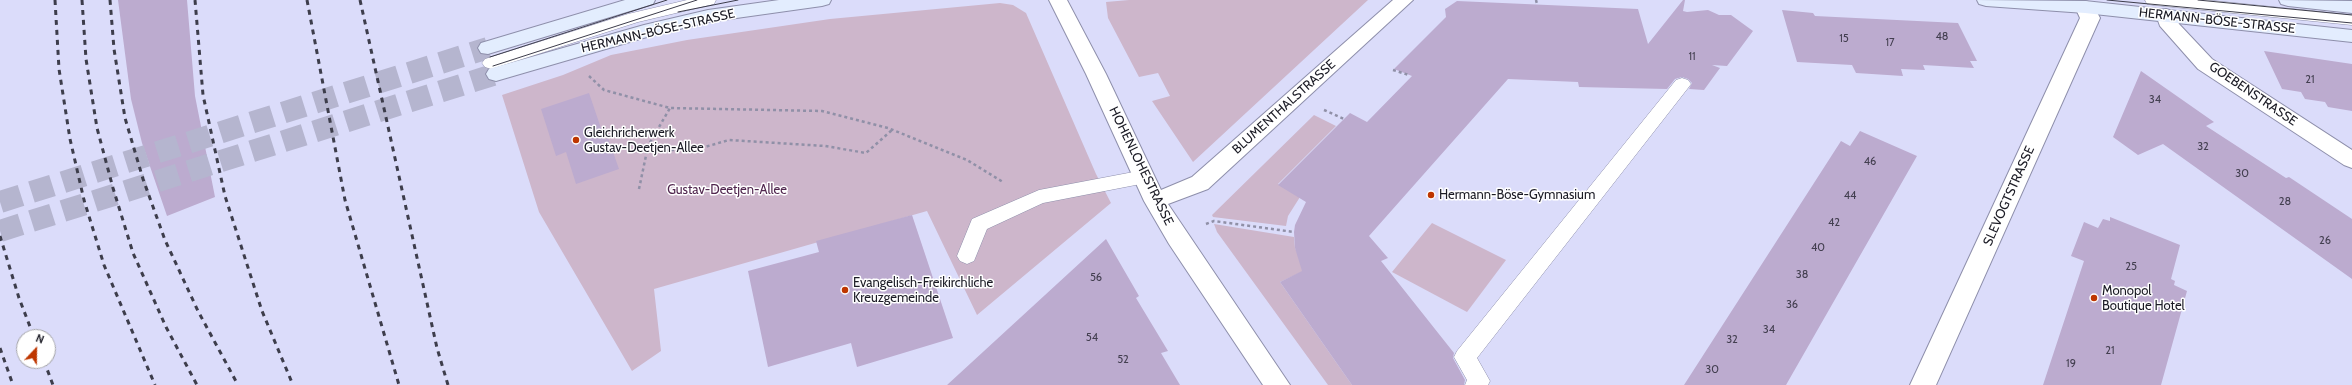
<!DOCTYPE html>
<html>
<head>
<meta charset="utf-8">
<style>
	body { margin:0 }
	#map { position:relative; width:2352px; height:385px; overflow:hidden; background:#dbdcfa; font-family:Cabin,sans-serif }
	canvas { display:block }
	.north { position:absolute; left:16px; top:329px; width:40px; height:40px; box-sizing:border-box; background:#fff; border:1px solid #a4a4a8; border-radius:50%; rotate:22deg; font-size:11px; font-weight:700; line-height:16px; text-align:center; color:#1b1b25 }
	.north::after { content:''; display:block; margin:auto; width:14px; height:18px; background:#be3600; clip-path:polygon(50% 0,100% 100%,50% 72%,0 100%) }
</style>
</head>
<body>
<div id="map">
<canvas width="2352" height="385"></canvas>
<div class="north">N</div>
</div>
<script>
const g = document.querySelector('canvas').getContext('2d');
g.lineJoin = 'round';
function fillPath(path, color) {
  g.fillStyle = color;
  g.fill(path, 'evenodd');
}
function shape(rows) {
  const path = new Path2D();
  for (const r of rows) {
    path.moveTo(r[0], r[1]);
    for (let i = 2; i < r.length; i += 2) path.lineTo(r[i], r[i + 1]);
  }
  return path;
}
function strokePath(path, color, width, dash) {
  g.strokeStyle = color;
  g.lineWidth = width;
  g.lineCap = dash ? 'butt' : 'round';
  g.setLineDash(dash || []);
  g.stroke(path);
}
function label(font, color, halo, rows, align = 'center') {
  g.font = font + ' Cabin,sans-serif';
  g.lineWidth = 3;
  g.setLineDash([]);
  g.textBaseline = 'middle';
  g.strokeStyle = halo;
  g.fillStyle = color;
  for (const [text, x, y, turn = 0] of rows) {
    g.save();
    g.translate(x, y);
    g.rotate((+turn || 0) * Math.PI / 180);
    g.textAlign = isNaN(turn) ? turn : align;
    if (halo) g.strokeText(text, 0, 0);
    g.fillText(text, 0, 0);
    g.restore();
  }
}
fillPath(shape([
	[1129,0,1368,0,1193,162,1152,101,1170,96,1158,73,1139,77,1108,18,1106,2],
	[1000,3,1013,5,1026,13,1096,174,1111,203,977,315,927,211,654,289,661,351,632,371,539,212,502,95,563,75,611,55,687,40,830,19],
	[1314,115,1336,126,1278,184,1300,197,1288,216,1286,226,1213,217,1212,215],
	[1432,223,1506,260,1467,312,1392,272],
	[1214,224,1294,237,1295,248,1306,270,1280,282,1352,385,1328,385,1217,232]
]), '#cdb6cb');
fillPath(shape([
	[118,0,187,0,195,96,215,197,167,216,142,143,131,99],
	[1683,0,1685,0,1683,11,1687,12,1708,10,1719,15,1731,15,1753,31,1727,66,1712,65,1720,68,1704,90,1689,89,1692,83,1688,79,1682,77,1675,79,1667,89,1579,87,1578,82,1508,79,1369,236,1388,258,1381,261,1454,353,1453,358,1465,380,1464,385,1352,385,1280,282,1302,271,1295,248,1294,232,1295,225,1306,202,1278,185,1350,113,1367,122,1412,76,1394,69,1446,17,1445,9,1457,1,1638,9,1648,44],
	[1782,10,1813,13,1815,16,1958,23,1977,61,1970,61,1974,68,1923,65,1925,70,1901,69,1903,76,1856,73,1852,65,1797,62],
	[2264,51,2352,64,2352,111,2328,107,2325,102,2305,99,2301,92,2282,89],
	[2141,71,2214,122,2206,126,2286,178,2289,177,2352,219,2352,279,2163,144,2138,155,2113,137],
	[589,93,605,140,608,138,619,169,576,184,566,152,556,156,541,109],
	[1860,131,1917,156,1786,385,1684,385,1841,141,1850,146],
	[912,215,953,338,857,367,851,343,768,367,748,271,819,252,816,241],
	[2110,217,2180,245,2171,279,2175,281,2174,285,2187,291,2161,385,2043,385,2084,261,2071,256,2084,222,2098,228,2103,219,2110,221],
	[1106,239,1139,296,1136,298,1168,351,1161,353,1180,385,947,385]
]), '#bcabcf');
strokePath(shape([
	[0,202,488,48],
	[0,231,496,74]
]), '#b5b5cf', 22, [22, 11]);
const lane = shape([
	[687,0,716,0,714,4,638,22,491,69,485,67,482,63,485,59,628,14,687,0],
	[2145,0,2205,0,2352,15,2352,25,2153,5,2147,4,2145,0],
	[1682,78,1688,80,1691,84,1688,88,1477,358,1490,381,1488,385,1465,385,1467,380,1454,357,1457,351,1676,80,1682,78],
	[1144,170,1151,172,1153,177,1151,182,1043,203,987,229,974,261,967,264,960,261,957,256,972,219,1039,190,1144,170]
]);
const street = shape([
	[1049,0,1067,0,1106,74,1161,190,1192,177,1393,0,1413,0,1208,189,1168,204,1290,385,1263,385,1169,244,1144,201,1086,74,1049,0],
	[2085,1,2092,3,2100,18,1936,385,1910,385,2080,18,2075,7,2078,3,2085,1],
	[2166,9,2173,11,2179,24,2212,59,2352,150,2352,168,2344,165,2198,69,2160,26,2156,15,2159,11,2166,9]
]);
const secondary = shape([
	[625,0,655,0,653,4,488,54,481,53,478,48,481,43,625,0],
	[779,0,831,0,829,4,822,6,708,22,647,37,496,81,489,79,486,74,489,69,644,25,708,10,779,0],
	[1977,0,2085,1,2352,30,2352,42,2085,13,1986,6,1979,4,1977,0],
	[2279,0,2352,1,2352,13,2288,6,2281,4,2279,0]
]);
strokePath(lane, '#8e8fab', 1);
strokePath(street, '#8e8fab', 2);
strokePath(secondary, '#8e8fab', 2);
strokePath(shape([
	[1536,0,1537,4],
	[1393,70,1409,75],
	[589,76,604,90,670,108,822,111,888,128,967,160,1003,182],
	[1324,110,1344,119],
	[647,151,698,149,729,140,825,146,866,153,892,130],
	[639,189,648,146,670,108],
	[1206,224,1214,221,1294,232]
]), '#9090a7', 2.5, [3, 3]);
fillPath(lane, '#fff');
fillPath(street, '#fff');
fillPath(secondary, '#e3edfe');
strokePath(shape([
	[2107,0,2352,23],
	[2198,0,2352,15],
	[678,12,738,0],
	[490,57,667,0],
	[493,66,697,0]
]), '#3d3d4b', 1);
strokePath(shape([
	[55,0,59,69,70,139,84,200,104,265,155,385],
	[82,0,86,59,97,128,113,188,133,253,166,327,197,385],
	[110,0,114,49,125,118,143,179,165,240,198,311,238,385],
	[195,0,203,95,225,196,262,311,293,385],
	[307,0,345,200,399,385],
	[360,0,437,348,448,385],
	[0,236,19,298,34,337],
	[0,348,13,385],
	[44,361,53,385]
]), '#3d3d4b', 3, [5, 5]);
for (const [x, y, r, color] of [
	[576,140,4,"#be3600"],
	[1431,195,4,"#be3600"],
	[845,290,4,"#be3600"],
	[2094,298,4,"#be3600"]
]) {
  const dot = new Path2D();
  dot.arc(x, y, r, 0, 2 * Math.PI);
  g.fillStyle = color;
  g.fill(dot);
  strokePath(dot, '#fff', 1.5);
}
label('11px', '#433f50', null, [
	["48",1942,37],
	["15",1844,39],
	["17",1890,43],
	["11",1692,57],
	["21",2310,80],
	["34",2155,100],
	["32",2203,147],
	["46",1870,162],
	["30",2242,174],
	["44",1850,196],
	["28",2285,202],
	["42",1834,223],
	["26",2325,241],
	["40",1818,248],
	["25",2131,267],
	["38",1802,275],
	["56",1096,278],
	["36",1792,305],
	["34",1769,330],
	["54",1092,338],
	["32",1732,340],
	["21",2110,351],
	["52",1123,360],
	["19",2071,364],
	["30",1712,370]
]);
label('13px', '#1b1b25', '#fff', [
	["HERMANN-BÖSE-STRASSE",2217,21,6],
	["HERMANN-BÖSE-STRASSE",658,31,-13],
	["GOEBENSTRASSE",2253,94,34],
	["BLUMENTHALSTRASSE",1284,107,-42],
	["HOHENLOHESTRASSE",1141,166,64],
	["SLEVOGTSTRASSE",2009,196,-66]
]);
label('13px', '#1b1b25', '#fff', [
	["Gleichricherwerk",584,133],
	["Gustav-Deetjen-Allee",584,148],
	["Hermann-Böse-Gymnasium",1439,195],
	["Evangelisch-Freikirchliche",853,283],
	["Kreuzgemeinde",853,298],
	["Monopol",2102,291],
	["Boutique Hotel",2102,306]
], 'left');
label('13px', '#50264e', '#fff', [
	["Gustav-Deetjen-Allee",727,190]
]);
</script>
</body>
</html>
